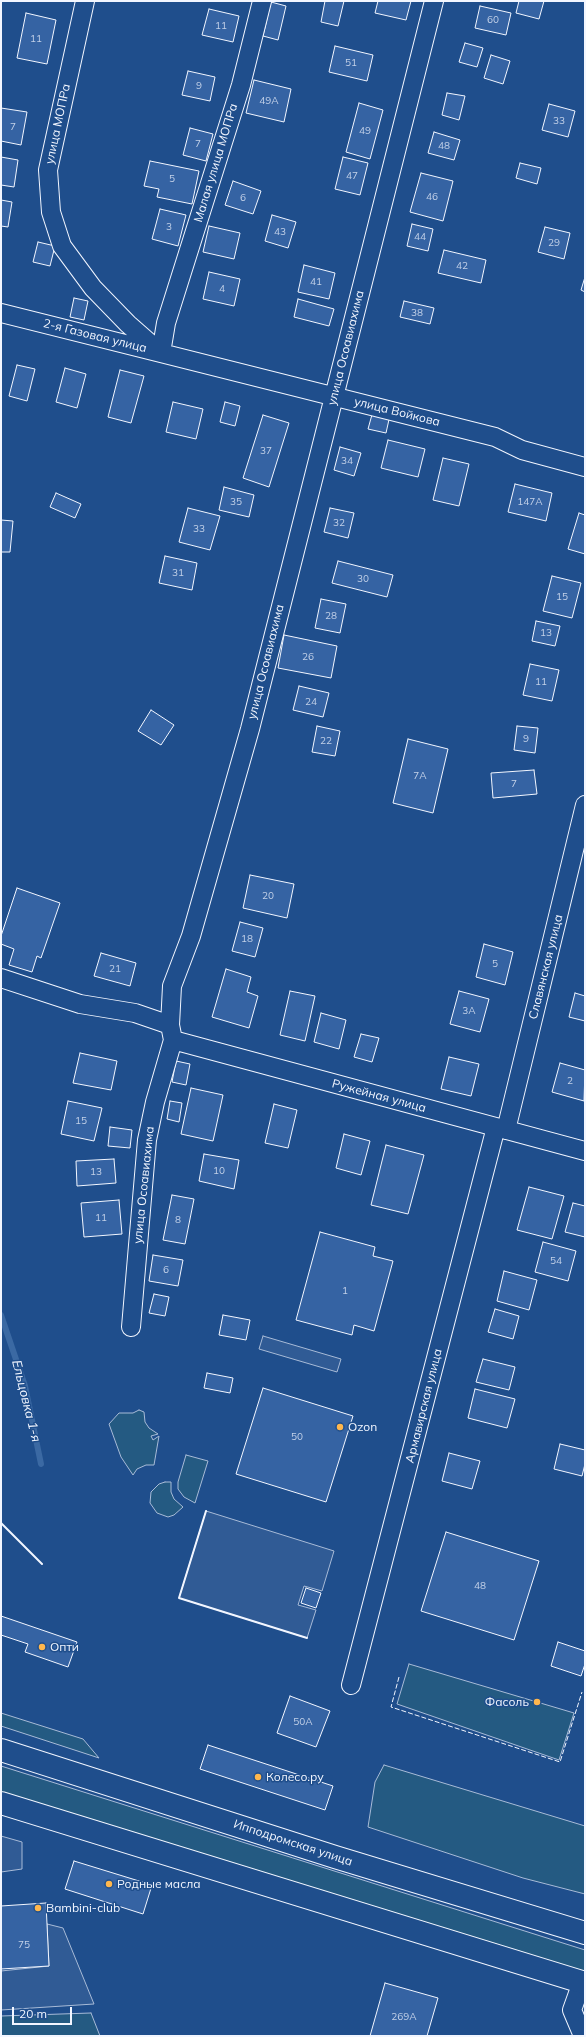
<!DOCTYPE html>
<html>
<head>
<meta charset="utf-8">
<style>
	body { margin:0 }
	#map { position:relative; width:586px; height:2037px; overflow:hidden; background:#1f4e8c; font-family:Mulish,sans-serif }
	canvas { display:block }
	.frame { position:absolute; inset:0; border:2px solid #f2f6ff; pointer-events:none }
	.scale { position:absolute; left:12px; top:2007px; width:60px; height:18px; box-sizing:border-box; border:2px solid #f2f6ff; border-top:0; padding-left:5px; font-size:12px; line-height:14px; white-space:nowrap; color:#f2f6ff; -webkit-text-stroke:3px #1f4e8c; paint-order:stroke }
</style>
</head>
<body>
<div id="map">
<canvas width="586" height="2037"></canvas>
<div class="frame"></div>
<div class="scale">20 m</div>
</div>
<script>
const g = document.querySelector('canvas').getContext('2d');
g.lineJoin = 'round';
function fillPath(path, color) {
  g.fillStyle = color;
  g.fill(path, 'evenodd');
}
function shape(rows) {
  const path = new Path2D();
  for (const r of rows) {
    path.moveTo(r[0], r[1]);
    for (let i = 2; i < r.length; i += 2) path.lineTo(r[i], r[i + 1]);
  }
  return path;
}
function strokePath(path, color, width, dash) {
  g.strokeStyle = color;
  g.lineWidth = width;
  g.lineCap = dash ? 'butt' : 'round';
  g.setLineDash(dash || []);
  g.stroke(path);
}
function label(font, color, halo, rows, align = 'center') {
  g.font = font + ' Mulish,sans-serif';
  g.lineWidth = 3;
  g.setLineDash([]);
  g.textBaseline = 'middle';
  g.strokeStyle = halo;
  g.fillStyle = color;
  for (const [text, x, y, turn = 0] of rows) {
    g.save();
    g.translate(x, y);
    g.rotate((+turn || 0) * Math.PI / 180);
    g.textAlign = isNaN(turn) ? turn : align;
    if (halo) g.strokeText(text, 0, 0);
    g.fillText(text, 0, 0);
    g.restore();
  }
}
const green = shape([
	[139,1410,144,1412,145,1422,149,1428,158,1434,151,1436,153,1440,159,1436,154,1465,146,1465,137,1469,133,1475,121,1457,109,1424,119,1413,133,1413,139,1410],
	[186,1455,208,1461,195,1503,184,1497,178,1489,178,1482,186,1455],
	[165,1482,171,1482,171,1492,174,1499,183,1507,174,1515,168,1517,157,1513,150,1503,151,1492,159,1484,165,1482],
	[409,1664,574,1713,559,1760,397,1704,409,1664],
	[1,1713,83,1739,99,1758,1,1726,1,1713],
	[384,1765,585,1826,585,1894,523,1878,368,1827,375,1782,384,1765],
	[1,1766,585,1950,585,1976,1,1792,1,1766],
	[91,2013,100,2036,1,2036,1,2016,91,2013]
]);
fillPath(green, '#245a82');
strokePath(green, '#a8bbd7', 1);
const parking = shape([
	[263,1336,341,1359,337,1372,259,1349,263,1336],
	[206,1511,334,1551,322,1591,304,1586,298,1605,316,1610,307,1638,179,1598,206,1511],
	[1,1836,22,1842,22,1869,1,1872,1,1836],
	[47,1924,63,1928,94,2004,1,2010,1,1971,49,1966,47,1924]
]);
fillPath(parking, '#305b95');
strokePath(parking, '#a8bbd7', 1);
strokePath(shape([
	[1,1315,25,1386,41,1464]
]), '#3b69a3', 6);
const building = shape([
	[325,1,344,1,338,26,321,22,325,1],
	[378,1,411,1,406,20,375,13,378,1],
	[519,1,544,1,539,19,516,13,519,1],
	[271,2,286,6,278,40,263,36,271,2],
	[480,6,511,13,506,35,475,28,480,6],
	[209,9,239,16,233,42,202,35,209,9],
	[26,13,56,20,47,64,17,58,26,13],
	[465,43,483,48,477,67,459,62,465,43],
	[335,46,373,55,367,81,329,72,335,46],
	[491,55,510,61,503,84,484,78,491,55],
	[188,71,215,77,210,101,182,95,188,71],
	[254,80,291,89,284,122,246,113,254,80],
	[447,93,465,96,459,120,442,115,447,93],
	[359,103,383,110,370,159,346,152,359,103],
	[549,104,575,111,568,137,542,130,549,104],
	[1,108,27,112,21,145,1,141,1,108],
	[190,128,213,134,206,161,183,155,190,128],
	[434,132,460,140,454,160,428,153,434,132],
	[1,157,18,160,14,187,1,185,1,157],
	[343,157,368,163,360,195,335,189,343,157],
	[150,161,199,171,192,204,157,197,159,189,144,186,150,161],
	[520,163,541,168,537,184,516,178,520,163],
	[421,173,453,181,443,221,410,212,421,173],
	[233,181,261,191,253,214,225,205,233,181],
	[1,200,12,202,8,227,1,226,1,200],
	[160,209,186,215,178,246,152,239,160,209],
	[272,215,296,222,288,248,265,241,272,215],
	[412,224,433,229,428,251,407,246,412,224],
	[209,226,240,233,234,259,203,252,209,226],
	[545,227,570,233,564,259,538,252,545,227],
	[38,242,55,246,50,266,33,262,38,242],
	[444,250,486,260,481,283,438,273,444,250],
	[304,265,335,273,329,299,298,292,304,265],
	[209,272,240,279,234,306,203,299,209,272],
	[585,277,585,292,581,290,585,277],
	[74,298,88,301,84,320,70,317,74,298],
	[298,299,334,309,329,326,294,317,298,299],
	[404,301,434,308,430,324,400,317,404,301],
	[17,365,35,369,27,401,9,396,17,365],
	[65,368,86,374,77,408,56,402,65,368],
	[120,370,144,376,131,423,108,417,120,370],
	[173,402,203,409,196,439,166,432,173,402],
	[225,402,240,406,235,426,220,422,225,402],
	[373,411,390,415,386,433,368,429,373,411],
	[263,415,289,423,269,487,243,478,263,415],
	[388,440,425,449,418,477,381,468,388,440],
	[340,447,361,453,354,476,334,470,340,447],
	[443,458,469,464,459,506,433,500,443,458],
	[515,484,552,493,546,521,508,512,515,484],
	[224,487,254,495,249,517,219,510,224,487],
	[56,493,81,504,75,518,50,507,56,493],
	[188,508,220,516,210,550,179,542,188,508],
	[330,508,354,513,348,538,324,532,330,508],
	[579,513,585,515,585,554,568,549,579,513],
	[1,520,13,521,10,552,1,552,1,520],
	[165,556,197,563,192,590,159,583,165,556],
	[338,561,393,575,387,597,332,583,338,561],
	[552,576,581,583,572,618,543,611,552,576],
	[321,599,346,604,340,633,315,628,321,599],
	[536,621,560,626,555,646,532,641,536,621],
	[284,635,337,646,331,678,278,668,284,635],
	[530,664,559,670,552,701,523,695,530,664],
	[299,686,329,693,323,717,293,710,299,686],
	[151,710,174,725,161,745,138,731,151,710],
	[317,726,340,731,335,756,312,752,317,726],
	[517,726,538,728,535,753,514,750,517,726],
	[408,739,448,749,433,813,393,803,408,739],
	[534,770,537,794,493,798,491,773,534,770],
	[250,875,294,884,287,918,243,908,250,875],
	[17,888,60,903,41,958,37,956,32,972,9,965,14,949,1,944,1,936,17,888],
	[240,922,263,928,255,957,232,951,240,922],
	[484,944,513,952,505,985,476,977,484,944],
	[101,953,136,963,130,986,94,976,101,953],
	[226,969,251,977,247,992,258,996,249,1028,212,1017,226,969],
	[290,991,315,996,305,1041,280,1035,290,991],
	[459,991,489,999,480,1032,450,1024,459,991],
	[575,993,585,996,585,1021,569,1017,575,993],
	[321,1013,346,1020,339,1049,314,1042,321,1013],
	[361,1034,379,1038,372,1062,354,1057,361,1034],
	[80,1053,117,1061,111,1090,73,1083,80,1053],
	[449,1057,479,1064,471,1096,441,1089,449,1057],
	[176,1061,190,1064,186,1085,172,1082,176,1061],
	[560,1063,585,1070,584,1101,552,1092,560,1063],
	[191,1088,223,1095,213,1141,181,1134,191,1088],
	[68,1101,102,1108,94,1141,61,1134,68,1101],
	[170,1101,182,1103,179,1122,167,1119,170,1101],
	[274,1104,297,1110,288,1148,265,1143,274,1104],
	[110,1127,132,1130,130,1148,108,1146,110,1127],
	[344,1134,370,1141,361,1175,336,1168,344,1134],
	[386,1145,424,1155,408,1214,371,1205,386,1145],
	[204,1154,239,1160,234,1189,199,1181,204,1154],
	[114,1159,116,1183,77,1186,76,1161,114,1159],
	[529,1187,564,1196,552,1239,517,1230,529,1187],
	[172,1195,194,1199,185,1244,163,1240,172,1195],
	[119,1200,122,1234,84,1237,81,1203,119,1200],
	[573,1203,585,1206,585,1237,565,1232,573,1203],
	[320,1232,375,1247,373,1256,393,1261,374,1331,354,1325,352,1335,296,1320,320,1232],
	[543,1242,576,1251,568,1281,535,1272,543,1242],
	[153,1255,183,1260,178,1286,149,1281,153,1255],
	[504,1271,537,1280,529,1310,497,1301,504,1271],
	[154,1294,169,1297,165,1316,149,1313,154,1294],
	[495,1309,519,1316,513,1339,488,1332,495,1309],
	[223,1315,250,1320,246,1340,219,1335,223,1315],
	[483,1359,515,1367,509,1390,476,1382,483,1359],
	[207,1373,233,1378,230,1393,204,1388,207,1373],
	[263,1388,353,1416,326,1502,236,1474,263,1388],
	[475,1389,515,1399,507,1428,468,1418,475,1389],
	[560,1444,585,1450,585,1464,582,1476,554,1469,560,1444],
	[449,1453,480,1461,472,1489,442,1481,449,1453],
	[446,1532,539,1561,514,1640,421,1611,446,1532],
	[306,1588,321,1593,316,1608,301,1603,306,1588],
	[1,1616,77,1642,68,1667,25,1652,28,1644,1,1635,1,1616],
	[558,1642,585,1651,585,1664,581,1676,551,1666,558,1642],
	[290,1696,330,1711,316,1747,277,1733,290,1696],
	[208,1745,333,1786,325,1810,200,1769,208,1745],
	[74,1861,152,1885,143,1914,65,1889,74,1861],
	[46,1903,49,1966,1,1969,1,1906,46,1903],
	[385,1983,438,1998,427,2036,370,2036,385,1983]
]);
fillPath(building, '#3563a3');
strokePath(building, '#f2f6ff', 1);
const minor = shape([
	[85,1,48,170,51,212,62,246,93,288,128,324,161,353,495,437,522,450,585,467],
	[1,313,161,353,166,323,241,85,262,1],
	[1,978,80,1004,135,1013,170,1025],
	[173,1040,585,1151],
	[506,1130,585,805],
	[131,1327,147,1140,155,1102,173,1040,170,1025,172,986,191,936,250,729,434,1],
	[351,1685,496,1127],
	[582,1982,572,2010,583,2036]
]);
const trunk = shape([
	[1,1750,335,1857,585,1933],
	[1,1803,585,1983]
]);
strokePath(minor, '#f2f6ff', 20);
strokePath(trunk, '#f2f6ff', 24);
strokePath(minor, '#1f4e8c', 18);
strokePath(trunk, '#1f4e8c', 22);
strokePath(shape([
	[399,1677,391,1707,560,1762,582,1692]
]), '#f2f6ff', 1, [5, 2]);
strokePath(shape([
	[206,1511,179,1598,307,1638],
	[1,1523,42,1564]
]), '#f2f6ff', 2);
for (const [x, y, r, color] of [
	[340,1427,4,"#ffb74d"],
	[42,1647,4,"#ffb74d"],
	[537,1702,4,"#ffb74d"],
	[258,1777,4,"#ffb74d"],
	[109,1884,4,"#ffb74d"],
	[38,1908,4,"#ffb74d"]
]) {
  const dot = new Path2D();
  dot.arc(x, y, r, 0, 2 * Math.PI);
  g.fillStyle = color;
  g.fill(dot);
  strokePath(dot, '#1f4e8c', 1.5);
}
label('10px', '#c3d1e8', null, [
	["60",493,20],
	["11",221,26],
	["11",36,39],
	["51",351,63],
	["9",199,86],
	["49А",269,101],
	["33",559,121],
	["7",13,127],
	["49",365,131],
	["7",198,144],
	["48",444,146],
	["47",352,176],
	["5",172,179],
	["46",432,197],
	["6",243,198],
	["3",169,227],
	["43",280,232],
	["44",420,237],
	["29",554,243],
	["42",462,266],
	["41",316,282],
	["4",222,289],
	["38",417,313],
	["37",266,451],
	["34",347,461],
	["35",236,502],
	["147А",530,502],
	["32",339,523],
	["33",199,529],
	["31",178,573],
	["30",363,579],
	["15",562,597],
	["28",331,616],
	["13",546,633],
	["26",308,657],
	["11",541,682],
	["24",311,702],
	["9",526,739],
	["22",326,741],
	["7А",420,776],
	["7",514,784],
	["20",268,896],
	["18",247,939],
	["5",495,964],
	["21",115,969],
	["3А",469,1011],
	["2",570,1081],
	["15",81,1121],
	["10",219,1171],
	["13",96,1172],
	["11",101,1218],
	["8",178,1220],
	["54",556,1261],
	["6",166,1270],
	["1",345,1291],
	["50",297,1437],
	["48",480,1586],
	["50А",303,1722],
	["75",24,1945],
	["269А",404,2017]
]);
label('12px', '#f2f6ff', '#1f4e8c', [
	["улица МОПРа",58,124,-78],
	["Малая улица МОПРа",216,163,-73],
	["2-я Газовая улица",95,336,14],
	["улица Осоавиахима",346,348,-76],
	["улица Войкова",397,412,14],
	["улица Осоавиахима",266,662,-76],
	["Славянская улица",546,967,-76],
	["Ружейная улица",379,1096,15],
	["улица Осоавиахима",144,1185,-84],
	["Армавирская улица",424,1406,-76],
	["Ипподромская улица",293,1843,18]
]);
label('12px', '#f2f6ff', '#1f4e8c', [
	["Ozon",348,1427],
	["Опти",50,1647],
	["Фасоль",529,1702,"right"],
	["Колесо.ру",266,1777],
	["Родные масла",117,1884],
	["Bambini-club",46,1908]
], 'left');
label('italic 13px', '#f2f6ff', '#1f4e8c', [
	["Ельцовка 1-я",26,1401,76]
]);
</script>
</body>
</html>
